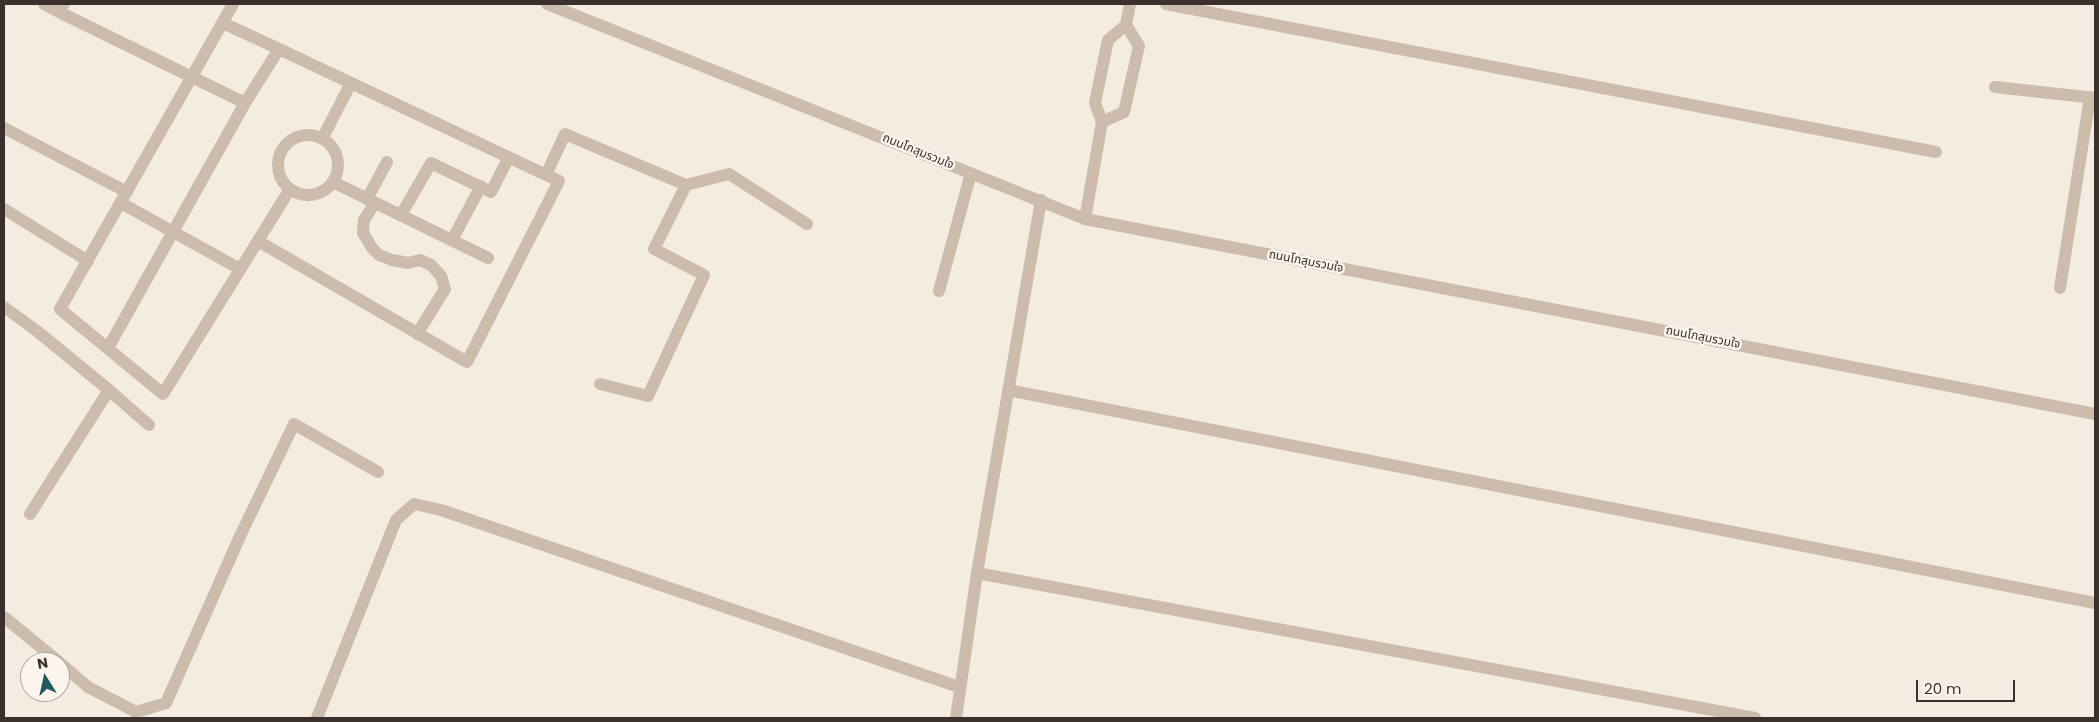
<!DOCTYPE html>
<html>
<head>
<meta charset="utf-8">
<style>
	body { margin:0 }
	#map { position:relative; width:2099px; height:722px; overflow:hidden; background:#f4ebe1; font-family:Poppins,sans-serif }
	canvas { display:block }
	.frame { position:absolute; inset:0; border:5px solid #3b302b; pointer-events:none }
	.north { position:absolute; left:20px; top:652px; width:50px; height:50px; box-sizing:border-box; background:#fbf5ee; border:1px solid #aea6a0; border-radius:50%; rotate:350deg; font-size:14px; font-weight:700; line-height:20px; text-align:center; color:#3b302b }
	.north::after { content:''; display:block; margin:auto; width:18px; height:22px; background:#1f5a5e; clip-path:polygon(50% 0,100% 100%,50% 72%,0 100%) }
	.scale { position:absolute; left:1916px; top:680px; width:99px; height:22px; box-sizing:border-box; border:2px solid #3b302b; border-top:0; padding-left:6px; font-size:15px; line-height:18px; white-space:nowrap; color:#3b302b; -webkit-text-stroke:4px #fbf5ee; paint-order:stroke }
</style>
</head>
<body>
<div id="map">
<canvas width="2099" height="722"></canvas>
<div class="frame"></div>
<div class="north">N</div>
<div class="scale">20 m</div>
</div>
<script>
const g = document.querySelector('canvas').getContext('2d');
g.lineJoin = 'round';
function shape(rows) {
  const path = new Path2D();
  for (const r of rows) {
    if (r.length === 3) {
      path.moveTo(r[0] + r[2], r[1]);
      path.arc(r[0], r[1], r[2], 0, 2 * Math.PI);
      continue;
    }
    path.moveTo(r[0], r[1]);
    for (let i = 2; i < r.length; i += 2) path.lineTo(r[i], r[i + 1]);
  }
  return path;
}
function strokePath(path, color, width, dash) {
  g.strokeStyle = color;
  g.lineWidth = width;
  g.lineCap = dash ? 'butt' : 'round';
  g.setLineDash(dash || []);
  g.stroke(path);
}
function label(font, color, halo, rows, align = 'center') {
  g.font = font + ' Poppins,"Noto Sans Thai",sans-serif';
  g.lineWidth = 5;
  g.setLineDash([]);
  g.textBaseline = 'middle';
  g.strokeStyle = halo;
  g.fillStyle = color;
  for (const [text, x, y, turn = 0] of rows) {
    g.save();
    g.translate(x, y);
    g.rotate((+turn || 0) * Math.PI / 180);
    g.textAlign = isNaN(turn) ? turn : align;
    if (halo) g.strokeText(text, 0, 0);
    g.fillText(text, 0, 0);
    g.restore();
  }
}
strokePath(shape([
	[44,4,59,12,64,4],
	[233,4,60,309,163,394,290,189],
	[547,4,1085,219,2095,414],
	[1166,4,1936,152],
	[59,12,245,103],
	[223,23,279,49],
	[1995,87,2095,98],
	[1102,122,1124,112,1139,46,1126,25],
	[4,128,127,192],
	[308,165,30],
	[322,139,351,83],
	[546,175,565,134,686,185,729,174,807,224],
	[333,182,488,258],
	[367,199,387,162],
	[121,203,240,269],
	[375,203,364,220,363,233,372,248,379,255,392,260,408,263,420,260,431,265,441,276,445,289,417,334],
	[4,209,88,261],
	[401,215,431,163,491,192,509,157],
	[1085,219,1102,122,1095,103,1108,40,1126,25,1130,4],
	[452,240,481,186],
	[2060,288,2090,97],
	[939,291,971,173],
	[4,307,37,331,109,390,30,514],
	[108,348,245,103,279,49,559,181,467,362,258,241],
	[600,384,648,396,704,275,654,249,686,185],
	[109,390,149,425],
	[1008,390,2095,603],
	[977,573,1755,718],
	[4,617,59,662],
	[60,663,88,687,136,712,166,703,241,534,294,424,378,472],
	[317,718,396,520,414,504,441,510,959,687],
	[956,718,977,573,1041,200]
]), '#cdbbac', 12);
label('12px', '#3b302b', '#fbf5ee', [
	["ถนนโกสุมรวมใจ",918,152,22],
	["ถนนโกสุมรวมใจ",1306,262,11],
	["ถนนโกสุมรวมใจ",1703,338,11]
]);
</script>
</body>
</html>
